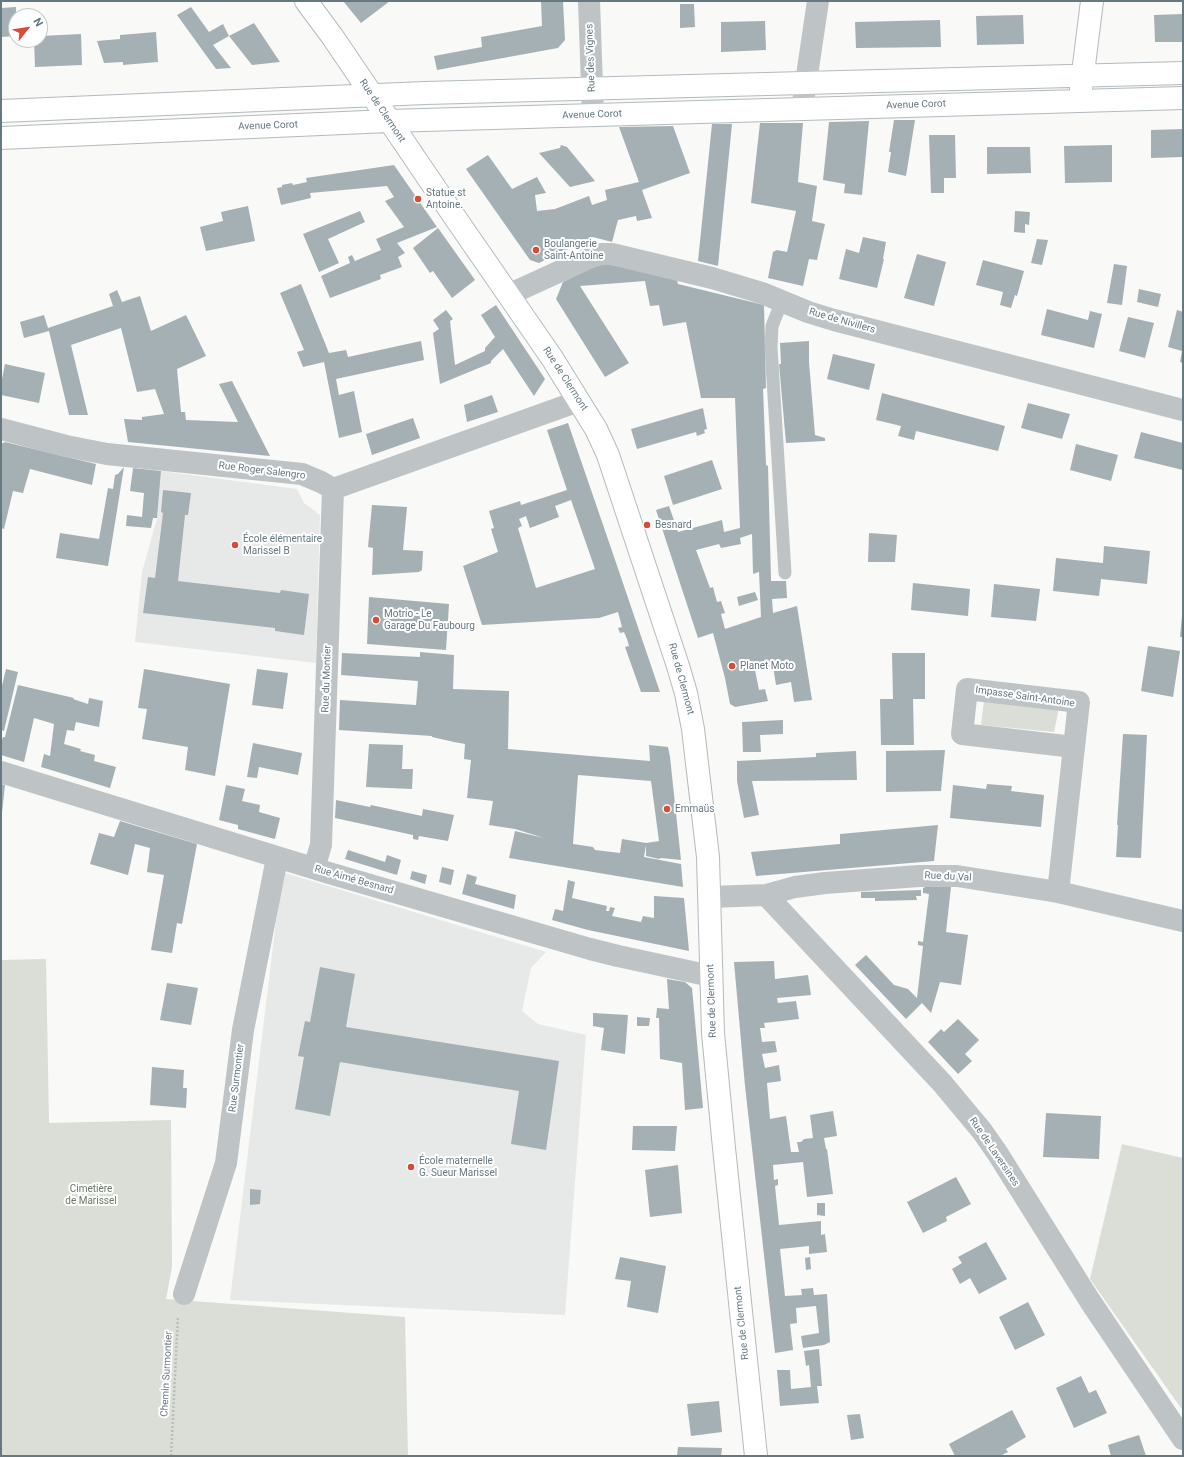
<!DOCTYPE html>
<html>
<head>
<meta charset="utf-8">
<style>
	body { margin:0 }
	#map { position:relative; width:1184px; height:1457px; overflow:hidden; background:#f9f9f7; font-family:Roboto,sans-serif }
	canvas { display:block }
	.frame { position:absolute; inset:0; border:2px solid #667880; pointer-events:none }
	.north { position:absolute; left:8px; top:8px; width:40px; height:40px; box-sizing:border-box; background:#fff; border:1px solid #c2c9cc; border-radius:50%; rotate:60deg; font-size:11px; font-weight:700; line-height:16px; text-align:center; color:#667880 }
	.north::after { content:''; display:block; margin:auto; width:14px; height:18px; background:#d84b38; clip-path:polygon(50% 0,100% 100%,50% 72%,0 100%) }
</style>
</head>
<body>
<div id="map">
<canvas width="1184" height="1457"></canvas>
<div class="frame"></div>
<div class="north">N</div>
</div>
<script>
const g = document.querySelector('canvas').getContext('2d');
g.lineJoin = 'round';
function fillPath(path, color) {
  g.fillStyle = color;
  g.fill(path, 'evenodd');
}
function shape(rows) {
  const path = new Path2D();
  for (const r of rows) {
    path.moveTo(r[0], r[1]);
    for (let i = 2; i < r.length; i += 2) path.lineTo(r[i], r[i + 1]);
  }
  return path;
}
function strokePath(path, color, width, dash) {
  g.strokeStyle = color;
  g.lineWidth = width;
  g.lineCap = dash ? 'butt' : 'round';
  g.setLineDash(dash || []);
  g.stroke(path);
}
function label(font, color, halo, rows, align = 'center') {
  g.font = font + ' Roboto,sans-serif';
  g.lineWidth = 4;
  g.setLineDash([]);
  g.textBaseline = 'middle';
  g.strokeStyle = halo;
  g.fillStyle = color;
  for (const [text, x, y, turn = 0] of rows) {
    g.save();
    g.translate(x, y);
    g.rotate((+turn || 0) * Math.PI / 180);
    g.textAlign = isNaN(turn) ? turn : align;
    if (halo) g.strokeText(text, 0, 0);
    g.fillText(text, 0, 0);
    g.restore();
  }
}
fillPath(shape([
	[161,471,297,489,304,503,320,515,316,663,135,642,142,572,157,518],
	[282,872,546,952,531,968,522,1011,538,1024,586,1035,565,1315,230,1300]
]), '#e7e9e8');
fillPath(shape([
	[984,701,1059,708,1054,732,981,725],
	[46,959,49,1123,171,1120,172,1267,166,1299,405,1317,408,1456,1,1456,1,960],
	[1122,1144,1183,1158,1183,1411,1090,1279]
]), '#daded7');
fillPath(shape([
	[343,1,390,1,361,23],
	[541,1,563,1,565,40,558,48,437,70,434,56,482,47,481,37,542,26],
	[680,4,694,4,695,27,680,28],
	[16,7,16,36,1,37,1,8],
	[191,7,209,32,223,24,229,36,213,45,231,68,216,69,177,15],
	[1183,14,1183,42,1155,42,1154,15],
	[1023,15,1024,44,977,45,976,16],
	[940,20,941,47,856,48,855,22],
	[765,21,766,50,721,52,721,22],
	[254,23,280,62,252,65,229,36],
	[156,32,158,62,123,65,123,62,104,63,97,41,120,39,120,35],
	[81,34,82,65,35,67,34,40,40,40,40,36],
	[894,120,915,120,906,176,888,172,891,152,889,152],
	[869,121,862,195,844,193,845,184,823,180,829,122],
	[760,123,803,123,798,182,817,186,812,221,825,224,817,260,809,259,803,286,768,278,773,252,777,250,787,252,796,211,751,203],
	[712,124,732,124,718,266,698,261],
	[673,126,690,173,642,190,652,218,637,221,636,216,618,220,612,242,593,237,539,263,530,260,466,169,488,155,512,189,537,177,546,193,535,195,537,211,555,209,589,196,592,205,607,200,605,190,639,182,619,127],
	[1183,129,1183,157,1151,158,1151,130],
	[929,135,955,135,956,178,944,178,944,193,931,193],
	[561,145,567,147,595,181,570,187,539,153,560,148],
	[1112,145,1112,182,1065,183,1064,146],
	[987,147,1030,147,1031,173,987,174],
	[394,165,437,227,397,243,405,253,398,257,402,267,380,275,381,279,330,298,321,276,350,263,348,257,352,255,355,261,381,250,376,239,404,227,385,201,394,197,387,186,310,193,311,198,281,205,277,188,282,187,282,185,292,183,293,185,307,182,306,178],
	[248,206,255,241,206,251,200,227,223,221,221,212],
	[360,211,365,222,328,239,339,263,319,272,303,234],
	[1015,211,1030,212,1029,225,1025,224,1025,233,1014,232],
	[438,228,475,280,452,298,433,271,430,273,413,248],
	[863,237,886,242,883,259,884,259,877,288,839,279,846,249,859,253],
	[1037,239,1048,240,1042,265,1031,263],
	[917,254,946,262,934,306,904,298],
	[983,260,1024,271,1017,296,1015,295,1011,308,1000,305,1003,292,976,285],
	[599,264,623,265,676,277,678,284,764,305,766,388,763,389,766,465,768,466,771,579,771,581,786,581,787,598,772,599,773,613,797,606,812,700,794,702,791,682,776,685,773,666,755,670,759,690,765,689,768,701,735,707,730,704,725,678,713,633,698,638,656,510,669,506,678,532,722,520,724,532,740,528,735,398,701,398,686,322,663,326,659,305,650,306,645,281,580,286,629,363,605,377,556,299,563,282],
	[752,534,753,574,759,572,761,617,725,629,721,614,725,613,721,601,717,602,713,587,710,588,696,550,719,544,721,548,741,544,740,538],
	[1114,264,1127,266,1122,305,1107,303],
	[301,284,329,353,346,350,348,357,421,341,424,360,336,379,339,395,354,391,362,432,339,438,324,362,303,367,297,352,304,350,280,293],
	[1139,289,1161,294,1158,307,1137,302],
	[117,290,122,302,140,296,151,331,186,315,206,356,177,369,181,412,185,412,186,420,238,422,219,384,232,381,270,456,128,442,124,419,142,420,142,417,164,414,155,389,137,392,121,328,71,345,88,415,69,415,49,331,24,338,20,322,44,315,48,328,113,306,109,294],
	[496,305,545,379,534,396,503,349,491,361,491,363,440,384,433,333,439,329,433,320,446,310,453,319,450,321,455,365,485,351,485,348,495,337,481,315],
	[1047,309,1088,320,1090,311,1102,314,1094,348,1041,335],
	[1177,310,1183,312,1183,363,1180,362,1182,351,1168,347],
	[1128,317,1154,323,1145,358,1119,351],
	[809,341,809,362,815,435,825,438,825,441,786,443,779,364,781,364,780,343],
	[833,354,875,364,869,390,827,379],
	[5,364,45,373,39,403,1,395,1,384],
	[882,393,1005,426,998,451,916,431,914,440,898,436,901,426,876,420],
	[492,395,498,412,467,422,464,405],
	[1028,403,1070,414,1062,439,1021,428],
	[703,408,707,429,704,430,705,433,697,436,696,432,637,449,631,429],
	[413,418,420,438,372,455,366,434],
	[568,423,611,548,660,692,641,692,625,647,629,646,627,639,624,632,620,633,618,628,622,627,618,612,599,618,482,625,463,566,498,552,491,529,494,528,489,511,520,501,521,505,567,490,547,430],
	[571,500,595,569,536,588,518,528,522,526,519,519,526,516,530,528,559,517,555,506],
	[1141,432,1183,443,1183,470,1134,458],
	[5,442,96,464,92,485,30,469,23,493,13,491,4,529,1,528,1,444],
	[1076,444,1118,455,1111,481,1070,470],
	[712,460,722,489,673,505,664,476],
	[124,467,108,566,56,558,60,533,99,539,108,488,113,489,115,475,118,474],
	[133,468,161,471,157,518,153,518,151,528,126,526,127,515,142,517,144,493,130,491],
	[163,490,191,493,188,515,185,515,178,581,280,593,281,590,309,594,304,635,275,631,275,628,143,613,148,577,155,578,163,513,161,512],
	[372,505,407,507,403,550,423,551,422,570,419,572,372,575,373,548,368,547],
	[869,533,897,535,895,562,868,562],
	[1104,546,1150,551,1147,584,1101,579,1099,596,1053,591,1056,558,1103,563],
	[913,583,970,589,968,616,911,610],
	[994,584,1040,589,1036,621,991,617],
	[755,592,758,600,739,606,737,597],
	[369,597,449,604,446,650,367,644],
	[1182,616,1183,616,1183,637,1180,637],
	[1148,646,1180,651,1173,697,1141,691],
	[420,652,454,655,453,689,509,691,508,749,650,761,649,745,668,747,670,757,681,860,661,858,659,859,646,856,646,845,644,857,681,864,683,887,509,858,515,831,544,838,515,829,489,825,493,801,467,798,471,760,464,759,465,744,454,742,432,737,432,736,339,730,340,700,416,705,418,681,341,675,342,653,420,657],
	[578,775,651,781,659,841,646,843,622,839,620,853,595,850,593,847,573,844],
	[892,653,925,653,925,699,913,699,914,745,881,745,880,699,893,699],
	[6,669,18,672,4,731,1,730,1,690],
	[144,669,230,684,215,776,185,770,188,747,142,739,147,709,138,708],
	[257,669,288,673,283,709,252,705],
	[18,685,74,698,73,699,88,704,89,698,103,701,99,727,76,722,74,731,67,730,64,744,81,749,80,751,95,755,94,761,116,767,110,788,41,767,44,754,50,756,54,724,34,718,24,762,1,755,1,743,3,737,5,737],
	[783,720,783,734,760,735,761,752,743,752,742,722],
	[1123,734,1147,735,1141,858,1116,857,1118,825,1117,825],
	[253,743,302,753,298,775,259,767,257,778,247,777],
	[369,744,403,745,402,769,413,769,412,789,366,787],
	[945,750,941,791,886,792,886,751],
	[856,751,857,780,752,781,759,815,744,818,737,781,737,761,816,757,816,753],
	[1,784,5,785,2,813,1,813],
	[987,784,1012,786,1011,791,1044,795,1041,827,950,818,953,785,986,789],
	[226,785,245,789,242,801,260,805,259,812,280,818,275,839,238,829,238,825,219,820],
	[336,800,370,807,371,805,422,816,423,809,454,815,448,841,419,836,418,840,413,839,413,835,335,818],
	[120,821,197,844,182,924,177,923,172,953,151,950,164,875,147,872,150,848,135,844,128,875,90,864,99,833,114,837],
	[938,825,934,861,756,876,751,852,840,844,840,834],
	[348,850,385,862,387,855,401,860,397,875,345,859],
	[442,867,454,870,451,885,439,882],
	[412,871,427,875,425,884,410,879],
	[467,874,477,877,475,884,516,895,514,909,462,894],
	[568,880,575,882,572,898,607,906,606,911,609,911,610,907,615,908,612,916,641,922,643,916,654,918,654,896,684,898,689,951,588,930,552,920,555,909,563,911],
	[930,885,951,887,946,932,968,935,961,985,940,982,931,1013,922,1003,906,1019,855,965,866,955,894,985,908,989,917,998,923,946,918,945,918,941,923,942,929,894,923,893,923,888],
	[921,890,921,896,916,896,917,900,875,901,875,898,861,898,861,892],
	[774,961,775,979,808,975,811,995,777,998,778,1003,796,1001,799,1019,764,1023,765,1028,760,1028,762,1042,775,1041,777,1052,762,1054,765,1068,779,1065,781,1081,767,1083,770,1119,786,1116,791,1152,799,1152,797,1142,801,1142,804,1139,813,1138,810,1115,833,1111,837,1136,824,1138,826,1149,827,1149,833,1194,807,1197,803,1162,773,1165,774,1180,778,1179,778,1185,775,1186,779,1225,821,1221,821,1235,825,1234,827,1252,809,1254,809,1246,780,1249,785,1296,802,1295,801,1289,813,1288,814,1295,827,1294,830,1342,824,1345,803,1348,801,1336,819,1333,816,1306,796,1308,797,1323,790,1324,793,1350,775,1353,745,1086,734,962],
	[320,967,355,974,346,1027,559,1061,546,1150,511,1144,519,1091,381,1069,340,1062,330,1116,295,1109,304,1057,298,1056,305,1021,310,1022],
	[667,979,685,982,692,988,703,1108,685,1110,682,1063,660,1059,659,1018,656,1018,657,1008,669,1009],
	[167,983,198,988,191,1025,160,1020],
	[593,1013,628,1015,625,1054,601,1050,604,1028,593,1026],
	[637,1017,650,1018,649,1026,637,1026],
	[958,1019,979,1040,965,1054,972,1061,958,1074,928,1042,941,1029,944,1032],
	[152,1067,184,1070,183,1088,187,1088,186,1108,150,1105],
	[1046,1113,1101,1116,1099,1159,1043,1157],
	[633,1126,677,1126,675,1151,632,1150],
	[678,1165,682,1213,650,1217,645,1170],
	[956,1177,971,1204,946,1217,947,1221,923,1233,907,1202],
	[250,1189,261,1190,260,1204,250,1205],
	[817,1203,825,1203,825,1216,817,1215],
	[986,1242,1007,1279,979,1294,970,1278,960,1284,952,1269,962,1263,958,1257],
	[620,1257,666,1266,658,1313,627,1307,631,1281,615,1279],
	[810,1257,811,1269,806,1270,805,1258],
	[1028,1302,1045,1335,1015,1350,999,1317],
	[819,1349,822,1386,817,1386,819,1403,780,1406,777,1370,790,1370,791,1389,811,1387,809,1365,806,1366,804,1351],
	[1081,1376,1089,1393,1096,1390,1107,1413,1074,1428,1056,1388],
	[719,1401,722,1432,691,1436,687,1404],
	[1012,1410,1026,1437,1006,1449,1008,1452,1000,1456,955,1456,949,1444],
	[860,1414,864,1438,851,1440,847,1415],
	[1139,1435,1146,1456,1111,1456,1108,1445],
	[678,1447,722,1448,721,1456,677,1456]
]), '#a5b0b4');
const secondary = shape([
	[306,1,332,36,454,216,552,358,596,429,608,455,678,666,686,693,693,729,708,857,713,1033,724,1148,756,1456],
	[1081,89,1092,1],
	[1,111,425,93,1183,73],
	[1,138,389,121,1183,98]
]);
strokePath(secondary, '#b3babd', 24);
strokePath(shape([
	[171,1456,178,1317]
]), '#b9bdbf', 2.5, [2, 2]);
strokePath(shape([
	[782,301,772,326,771,347,785,573]
]), '#bec4c6', 13);
strokePath(shape([
	[589,1,593,115],
	[802,109,818,1],
	[508,295,591,257,601,254,612,254,712,278,762,293,808,312,834,320,1183,410],
	[1,429,66,446,107,454,302,474,321,482,333,489],
	[333,489,579,401],
	[1,772,329,873,590,949,618,956,711,976],
	[314,868,321,845,333,489],
	[1058,892,1079,702,967,689,962,734,1074,747],
	[766,895,942,1083,982,1131,998,1154,1090,1301,1183,1439],
	[710,897,766,895,795,887,825,883,919,876,957,876,1058,892,1183,921],
	[184,1294,226,1163,243,1030,277,858]
]), '#bec4c6', 22);
strokePath(secondary, '#fff', 22);
for (const [x, y, r, color] of [
	[418,199,4,"#d84b38"],
	[536,250,4,"#d84b38"],
	[647,525,4,"#d84b38"],
	[235,545,4,"#d84b38"],
	[376,620,4,"#d84b38"],
	[732,666,4,"#d84b38"],
	[667,809,4,"#d84b38"],
	[411,1167,4,"#d84b38"]
]) {
  const dot = new Path2D();
  dot.arc(x, y, r, 0, 2 * Math.PI);
  g.fillStyle = color;
  g.fill(dot);
  strokePath(dot, '#fff', 1.5);
}
label('10px', '#667880', '#fff', [
	["Rue des Vignes",591,58,-92],
	["Avenue Corot",916,105,-2],
	["Rue de Clermont",382,111,56],
	["Avenue Corot",592,115,-2],
	["Avenue Corot",268,126,-2],
	["Rue de Nivillers",842,321,16],
	["Rue de Clermont",565,379,57],
	["Rue Roger Salengro",262,471,7],
	["Rue du Montier",327,679,-88],
	["Rue de Clermont",681,679,75],
	["Impasse Saint-Antoine",1025,697,8],
	["Rue du Val",948,877,3],
	["Rue Aimé Besnard",354,880,16],
	["Rue de Clermont",712,1001,-92],
	["Rue Surmontier",237,1078,-83],
	["Rue de Laversines",994,1152,56],
	["Rue de Clermont",742,1323,-96],
	["Chemin Surmontier",167,1374,-87]
]);
label('10px', '#667880', '#fff', [
	["Statue st",426,193],
	["Antoine.",426,205],
	["Boulangerie",544,244],
	["Saint-Antoine",544,256],
	["Besnard",655,525],
	["École élémentaire",243,539],
	["Marissel B",243,551],
	["Motrio - Le",384,614],
	["Garage Du Faubourg",384,626],
	["Planet Moto",740,666],
	["Emmaüs",675,809],
	["École maternelle",419,1161],
	["G. Sueur Marissel",419,1173]
], 'left');
label('10px', '#6a7965', '#fff', [
	["Cimetière",91,1189],
	["de Marissel",91,1201]
]);
</script>
</body>
</html>
